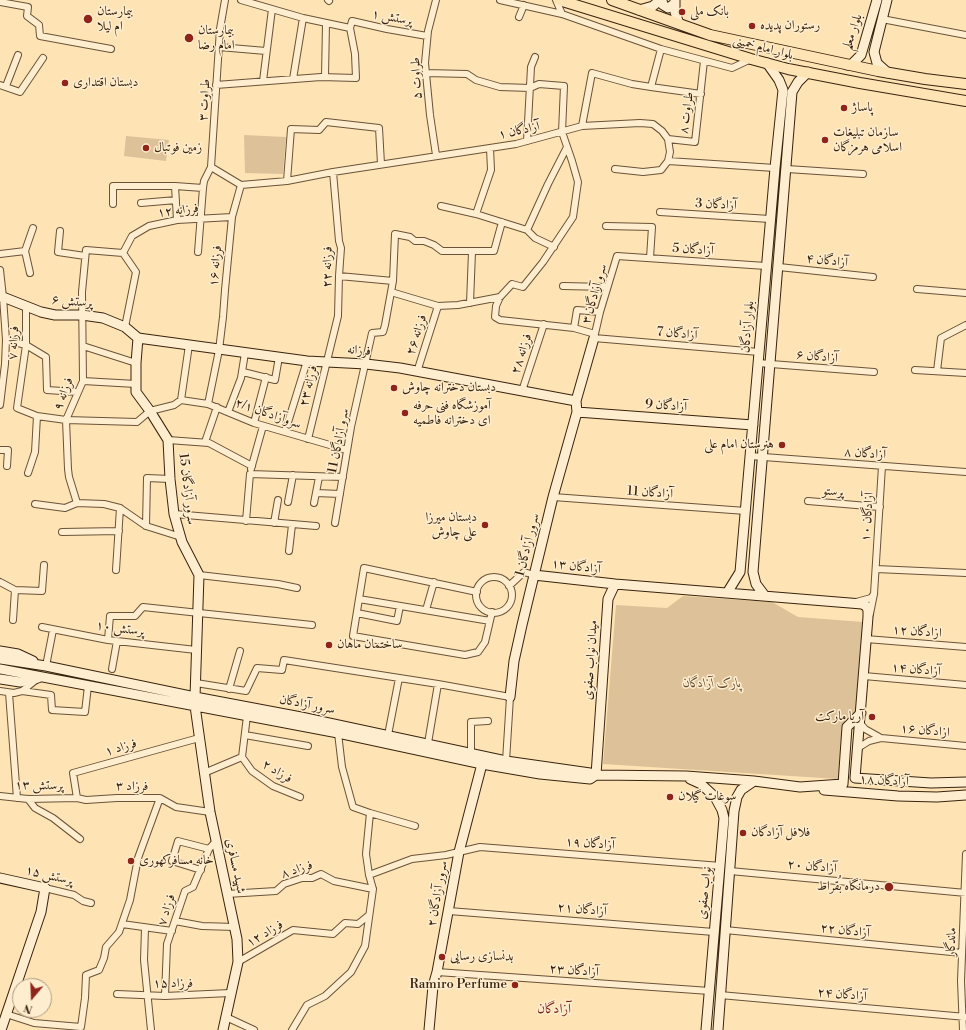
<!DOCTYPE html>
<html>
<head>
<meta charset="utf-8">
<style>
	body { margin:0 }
	#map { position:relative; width:966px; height:1030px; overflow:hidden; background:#fee3b5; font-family:"Libre Bodoni",serif }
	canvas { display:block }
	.north { position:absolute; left:12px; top:978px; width:40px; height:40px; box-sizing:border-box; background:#feedcf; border:1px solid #af9c82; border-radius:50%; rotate:199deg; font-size:11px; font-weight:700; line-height:16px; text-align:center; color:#39230e }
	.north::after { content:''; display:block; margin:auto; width:14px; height:18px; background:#8f2418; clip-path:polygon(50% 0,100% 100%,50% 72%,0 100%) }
</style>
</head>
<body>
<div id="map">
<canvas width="966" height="1030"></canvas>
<div class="north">N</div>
</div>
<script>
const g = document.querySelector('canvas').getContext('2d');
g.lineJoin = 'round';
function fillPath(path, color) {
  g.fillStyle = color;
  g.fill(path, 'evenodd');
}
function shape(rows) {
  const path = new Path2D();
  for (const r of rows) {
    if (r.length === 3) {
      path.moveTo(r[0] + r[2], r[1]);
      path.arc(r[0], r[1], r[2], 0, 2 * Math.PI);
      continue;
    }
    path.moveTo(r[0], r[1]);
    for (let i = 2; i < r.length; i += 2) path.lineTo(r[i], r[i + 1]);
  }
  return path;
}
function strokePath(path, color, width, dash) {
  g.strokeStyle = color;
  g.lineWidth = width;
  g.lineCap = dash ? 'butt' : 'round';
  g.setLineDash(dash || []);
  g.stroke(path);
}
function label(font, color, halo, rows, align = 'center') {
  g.font = font + ' "Libre Bodoni",Amiri,serif';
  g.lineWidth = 3;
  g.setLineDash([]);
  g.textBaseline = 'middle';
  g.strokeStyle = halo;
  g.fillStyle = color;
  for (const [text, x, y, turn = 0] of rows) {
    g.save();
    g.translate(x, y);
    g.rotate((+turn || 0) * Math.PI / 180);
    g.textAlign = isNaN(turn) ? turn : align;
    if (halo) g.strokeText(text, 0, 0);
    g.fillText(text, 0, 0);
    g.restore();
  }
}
fillPath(shape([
	[244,135,286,137,283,174,245,173],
	[126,136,169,140,166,161,124,156],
	[683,596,772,602,798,617,863,622,857,710,842,725,838,779,603,764,616,605,667,608]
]), '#ddc299');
const street = shape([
	[225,0,220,29,211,167,241,185],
	[241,0,303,18,350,28,352,21,387,29,427,36],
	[328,0,329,1],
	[436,0,428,31,425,63,430,115,436,155],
	[500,0,562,14,661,49,732,68,751,59],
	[556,0,562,14],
	[0,2,28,7,27,16,39,25,40,36,111,49],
	[519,17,524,5],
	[882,19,966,35],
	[219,47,266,51],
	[426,73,467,74,476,80,500,87,530,88,539,84,564,86,562,132,572,161,578,182,573,217,543,262,523,287,512,284,500,297,496,306,495,317,500,320,574,328,595,334],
	[325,77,326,23],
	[293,79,303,18],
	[263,81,272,9],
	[0,85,20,92,43,58],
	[216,85,321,77,356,78,355,54,350,28],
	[6,86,18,55],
	[651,87,701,94],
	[582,126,592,73,632,84,651,87,661,49],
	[668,139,695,142,704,61],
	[527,141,531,67,535,57],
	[490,148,491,170,476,214,527,230,535,238,554,247],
	[615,169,643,172,661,170,668,161],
	[787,169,863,174],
	[287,181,291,129,319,130,326,122,379,128,381,164],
	[241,185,287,181,333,172,516,144,582,126,640,123,653,124,662,131,668,139,670,152,668,161,775,168],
	[175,186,177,220],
	[141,203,176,200],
	[113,204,113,186,175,186,203,188],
	[441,206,476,214],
	[660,212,770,219],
	[606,226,652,227,650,258],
	[527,230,548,184,567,147],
	[60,231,58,252,85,256],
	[198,252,203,188,204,181,211,167],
	[0,254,25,251],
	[779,267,873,277],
	[0,270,3,297,6,340,5,364,0,405],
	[30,273,25,251,33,228],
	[339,276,393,281],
	[563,286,607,287],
	[917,289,966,293],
	[391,292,438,306,458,305,500,297],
	[470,303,472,252],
	[26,306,26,345,17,408,37,416],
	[125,327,136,272,123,253,132,236,149,226,177,220,232,217],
	[574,328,577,310,600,312],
	[6,340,26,345,46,357,47,390,77,392],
	[83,346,136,363],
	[759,352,594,338,600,312,617,256,766,266],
	[758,363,874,372],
	[915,370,966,373],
	[937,371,941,338,966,325],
	[243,372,275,380,279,357],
	[417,372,438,306],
	[83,381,136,384],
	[522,391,544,324],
	[181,400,208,404,254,423,347,450],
	[208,404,219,350,223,317,225,290,232,217,241,185],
	[228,412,241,378,245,353],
	[254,423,266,377],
	[285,432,307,361],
	[308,439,338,316,339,276,341,248,339,241,333,172],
	[168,440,209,443,252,466],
	[205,442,217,407],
	[0,450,8,450,7,466],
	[750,456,966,472],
	[251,469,263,426],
	[28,473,35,452,37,416,66,420,137,422,150,411,174,405,181,400,189,345],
	[316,493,340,494],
	[553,497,746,511],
	[808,501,880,507],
	[288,502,293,475],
	[77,503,69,477,68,469,66,420,83,381,82,292,86,250,123,253],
	[314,503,319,477],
	[35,504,65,508,77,503,104,504,120,508,146,526,181,537],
	[174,514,316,526],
	[246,521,250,474,343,477],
	[274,523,278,500],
	[335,523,351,427,372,333,383,332,385,325,393,281,395,234,410,237,415,241,424,241,434,245,442,251,494,251,502,222],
	[146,526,147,478,170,479],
	[62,532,119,531],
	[289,551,292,525],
	[876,569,966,573],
	[116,570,120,508],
	[199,575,278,584,297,588],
	[494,595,18],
	[0,582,15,590,42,591,44,565],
	[509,586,524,572,534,575],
	[477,592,364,568,353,636,465,655,478,652,485,642,492,612],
	[359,599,490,621],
	[856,602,871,598,874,594],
	[426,610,434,582],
	[357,613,397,621,400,606],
	[870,614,874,594,882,466],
	[13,620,15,590],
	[42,627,108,640,196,650],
	[866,639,966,647],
	[108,640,110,616,135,616,143,607,312,625],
	[46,666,53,630],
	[112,669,117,641],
	[864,676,966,685],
	[196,683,246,691,257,668,282,670,284,660,438,684,510,697,506,761],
	[229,689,240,651],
	[0,691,14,693,22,691,36,680],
	[22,691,51,695,52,710,85,712,88,686],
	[9,693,17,798],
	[860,723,865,729,881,738],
	[245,735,308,746],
	[388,735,399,678],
	[428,743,438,684],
	[858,748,869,741,881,738,966,746],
	[471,752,471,722,488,721],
	[242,757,247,716],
	[204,773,242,757,252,771,273,786,300,797],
	[0,796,28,799,77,798,86,800,117,798,160,798,176,807,210,812],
	[77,798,73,773,199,738],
	[28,799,35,808,53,818,80,839],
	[370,813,415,826],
	[201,870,172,861,178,841,209,849],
	[730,871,966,893],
	[369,875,412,859,446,855,480,847,721,866],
	[45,888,74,895,83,901,91,903],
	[227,894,276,891,284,884,302,878,312,878,321,874,334,881,373,889],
	[449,911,714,932],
	[175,921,202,926,235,927],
	[122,924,172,931],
	[145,928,144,960,151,1030],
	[725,930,962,953],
	[238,962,293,930,333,934,345,923,358,924,369,915],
	[437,972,710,991],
	[117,994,165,996,230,993],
	[720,995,966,1017],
	[165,996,167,944,185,891,193,887,209,849,216,841],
	[6,1014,34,1023,81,1027,85,998,86,975,99,970,104,958,106,947,119,932,130,900,138,858,160,798],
	[226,1017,254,1030],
	[292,1030,307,1005,325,996,351,972,365,946,373,889,369,875,366,854,370,813,353,807,342,767,338,733],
	[963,1030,961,981,966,854]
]);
const secondary = shape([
	[662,0,663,5,668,8,674,4],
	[675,0,675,12,679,24],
	[887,0,874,52,877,63,888,73],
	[639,10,653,6,660,0],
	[847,65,852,64,861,55,877,0],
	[0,297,3,297,41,312,55,315,82,315,103,318,125,327,138,338],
	[138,338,307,361,366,364,400,368,576,401],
	[138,338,136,363,136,392,150,411,168,440,170,479,174,514,182,542,199,575,195,697],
	[577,412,753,425],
	[534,575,615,584,862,604,866,606,868,610,868,617,855,778,931,783,966,782],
	[727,593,740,572,775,168,783,90,779,80,767,63],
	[765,596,756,584,753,572,792,92,798,82,808,72],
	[0,651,18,654,33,661],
	[0,659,46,666,195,697,301,717,506,761,590,773,596,775,686,776,754,781,800,787,843,784,847,727,861,713],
	[0,669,338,733,482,764,540,774,590,779,596,775],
	[0,679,20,682,38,678],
	[510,697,514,661,522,625,553,497,577,412,576,401,594,338],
	[195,706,210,812,237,939,238,962,223,1030],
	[596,775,608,599,615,584],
	[690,779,701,784,715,797,722,810,724,818,706,1030],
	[824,790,898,796,937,797,966,795],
	[0,878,45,888,41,912,1,1030],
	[429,1030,433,986,437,972,459,852,482,764],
	[718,1030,734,811,737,797,741,790,754,781]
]);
const primary = shape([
	[559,0,751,59,788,69,860,83,966,101],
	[612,0,710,35,878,71,925,79,966,84]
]);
strokePath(street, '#6a5338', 8);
strokePath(secondary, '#39230e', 11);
strokePath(primary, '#39230e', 12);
strokePath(street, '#feedcf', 6);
strokePath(secondary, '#feedcf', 9);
strokePath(primary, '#fee3b5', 10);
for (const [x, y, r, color] of [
	[682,12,4,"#8f2418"],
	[88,19,5,"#8f2418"],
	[752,26,4,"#8f2418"],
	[189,38,5,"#8f2418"],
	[65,83,4,"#8f2418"],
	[844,108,4,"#8f2418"],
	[825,140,4,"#8f2418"],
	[146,148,4,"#8f2418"],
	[394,388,4,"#8f2418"],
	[405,413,4,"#8f2418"],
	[782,445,4,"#8f2418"],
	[485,525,4,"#8f2418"],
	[329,645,4,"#8f2418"],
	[872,717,4,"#8f2418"],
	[670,797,4,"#8f2418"],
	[743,833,4,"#8f2418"],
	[131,861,4,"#8f2418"],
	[889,887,5,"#8f2418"],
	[442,957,4,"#8f2418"],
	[515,985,4,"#8f2418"]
]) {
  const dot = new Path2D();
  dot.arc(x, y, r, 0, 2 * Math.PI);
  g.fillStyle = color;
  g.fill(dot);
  strokePath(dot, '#feedcf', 1.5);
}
label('13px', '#39230e', '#feedcf', [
	["بیمارستان",97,12],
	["ام لیلا",97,27],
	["بانک ملی",690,12],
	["رستوران پدیده",760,26],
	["بیمارستان",198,31],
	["امام رضا",198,46],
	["دبستان اقتداری",73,83],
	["پاساژ",852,108],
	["سازمان تبلیغات",833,133],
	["اسلامی هرمزگان",833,148],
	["زمین فوتبال",154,148],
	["دبستان دخترانه چاوش",402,388],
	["آموزشگاه فنی حرفه",413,406],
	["ای دخترانه فاطمیه",413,421],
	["هنرستان امام علی",774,445,"right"],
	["دبستان میرزا",477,518,"right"],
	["علی چاوش",477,533,"right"],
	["ساختمان ماهان",337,645],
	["آریا مارکت",864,717,"right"],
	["سوغات گیلان",678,797],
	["فلافل آزادگان",751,833],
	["خانه مسافرکهوری",139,861],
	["درمانگاه بُقراط",880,887,"right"],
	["بدنسازی رسایی",450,957],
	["Ramiro Perfume",507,985,"right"]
], 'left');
label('13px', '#39230e', '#feedcf', [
	["پرستش ۱",392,18,11],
	["بلوار معلم",853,32,-71],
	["بلوار امام خمینی",763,48,15],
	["طراوت ۵",417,78,-93],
	["طراوت ۳",205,100,-86],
	["طراوت ۸",687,113,-82],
	["آزادگان ۱",519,131,-12],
	["آزادگان 3",716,205,3],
	["فرزانه ۱۲",178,211,-7],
	["آزادگان 5",693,250,4],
	["آزادگان ۴",827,261,6],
	["فرزانه ۱۶",216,266,-84],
	["فرزانه ۲۲",328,267,-89],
	["سرو آزادگان ۳",595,294,-74],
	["پرستش ۶",72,302,5],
	["بلوار آزادگان",748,327,-85],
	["آزادگان 7",677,334,5],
	["فرزانه ۲۶",417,335,-72],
	["فرزانه ۷",14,343,-86],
	["فرزانه",359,351,4],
	["فرزانه ۲۸",522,354,-72],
	["آزادگان ۶",817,357,5],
	["فرزانه ۲۳",309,386,-76],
	["فرزانه ۹",64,394,-70],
	["آزادگان 9",666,406,4],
	["۲/۱ سروآزادگان",268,414,19],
	["سرو آزادگان 11",339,441,-79],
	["آزادگان ۸",865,454,4],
	["سرور آزادگان 15",187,489,83],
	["پرستو",833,492,4],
	["آزادگان 11",650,493,4],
	["آزادگان ۱۰",868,517,-86],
	["سرور آزادگان 1",528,545,-76],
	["آزادگان ۱۳",576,567,7],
	["پرستش ۱۰",120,629,8],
	["ازادگان ۱۲",917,632,4],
	["میدان نواب صفوی",591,660,-86],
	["آزادگان ۱۴",916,670,5],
	["سرور آزادگان",307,705,11],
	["ازادگان ۱۶",925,731,5],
	["فرزاد ۱",121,748,-16],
	["فرزاد ۲",277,772,31],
	["آزادگان ۱۸",884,781,3],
	["پرستش ۱۳",39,786,1],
	["فرزاد ۳",132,787],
	["آزادگان ۱۹",590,844,4],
	["شهید مسافری",235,866,78],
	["آزادگان ۲۰",812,867,5],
	["فرزاد ۸",297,870,-18],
	["پرستش ۱۵",49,876,14],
	["نواب صفوی",705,893,-84],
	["سرور آزادگان ۲",438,894,-80],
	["فرزاد ۷",167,910,-72],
	["آزادگان ۲۱",582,910,5],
	["آزادگان ۲۲",845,931,6],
	["فرزاد ۱۲",265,934,-30],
	["ماندگار",952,942,-88],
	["آزادگان ۲۳",574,971,4],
	["فرزاد ۱۵",173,984],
	["آزادگان ۲۴",842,995,5]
]);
label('italic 13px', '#624b31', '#feedcf', [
	["پارک آزادگان",712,684]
]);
label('14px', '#7a1f14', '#feedcf', [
	["آزادگان",554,1010]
]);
</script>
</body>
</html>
